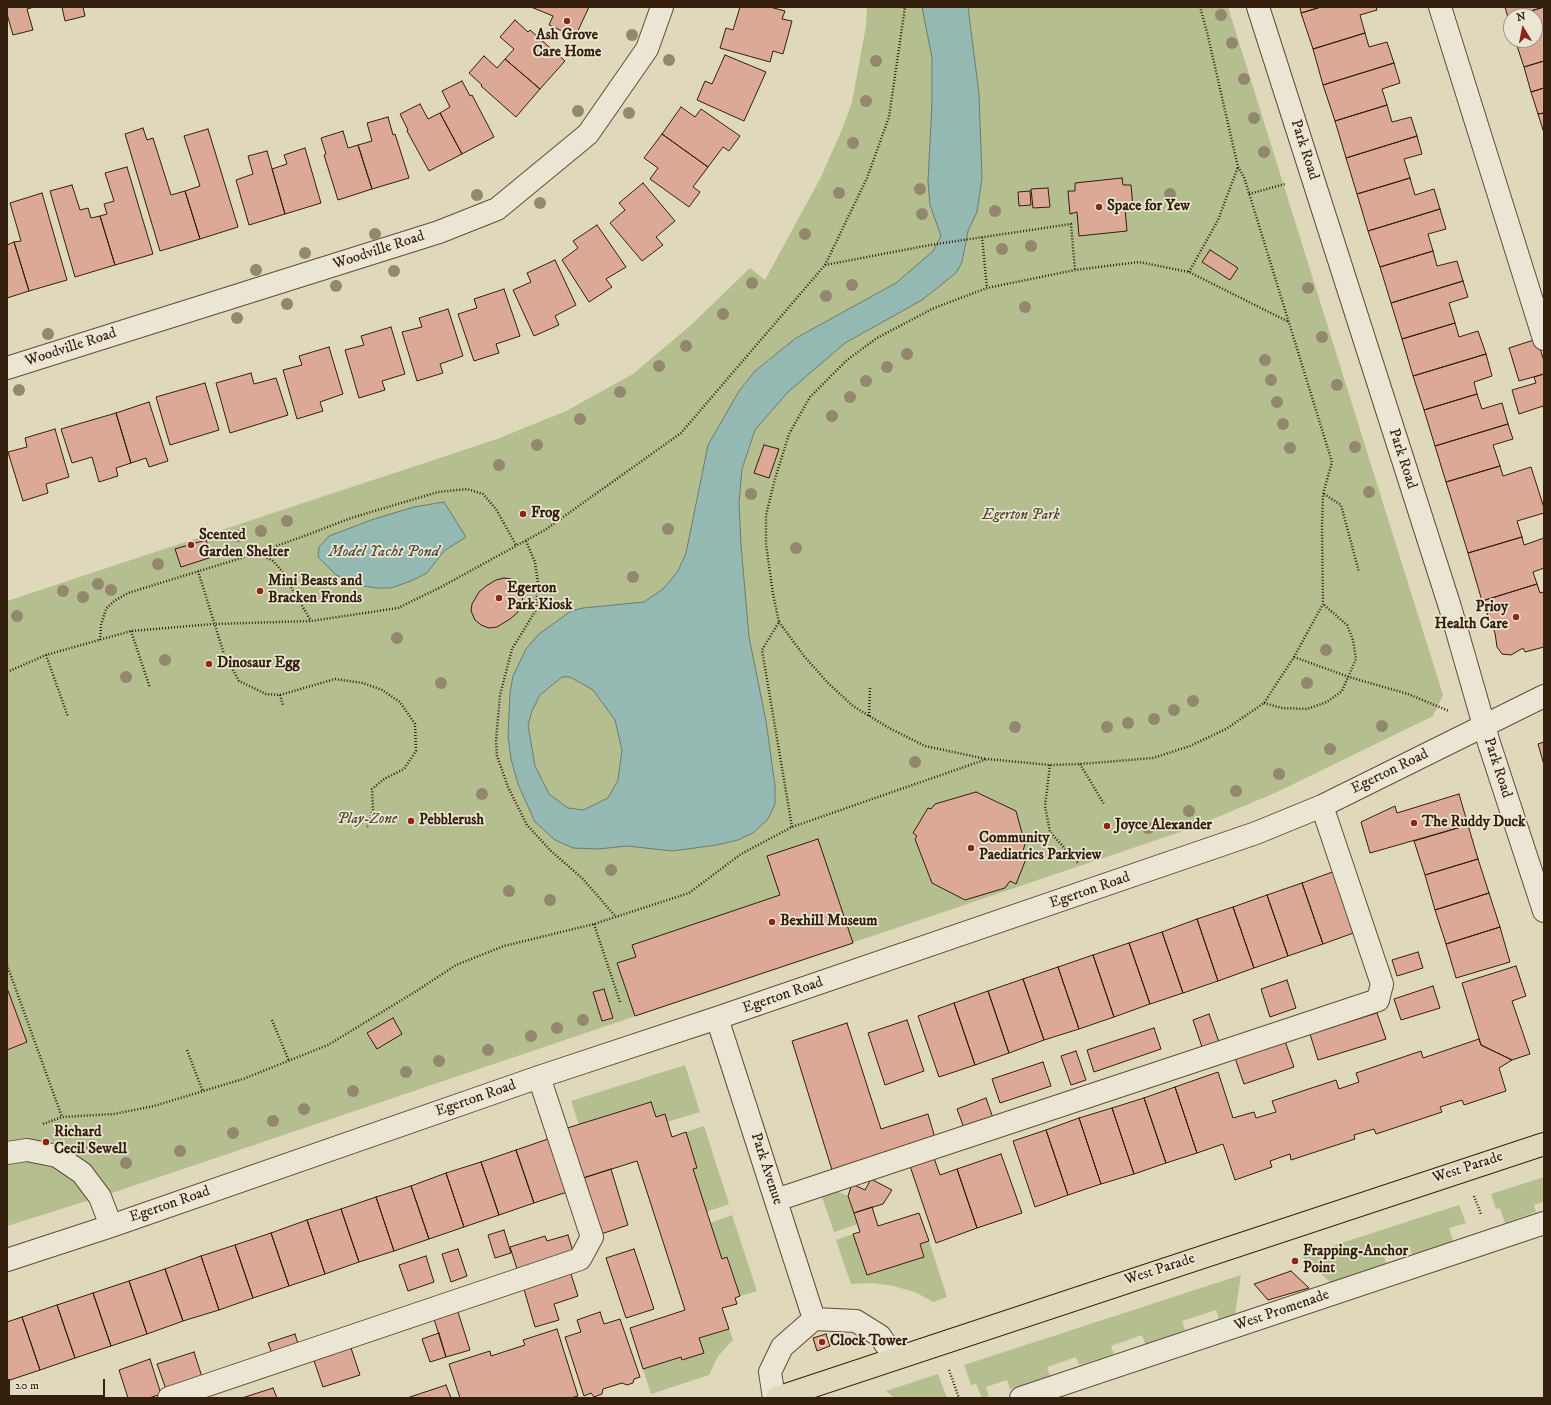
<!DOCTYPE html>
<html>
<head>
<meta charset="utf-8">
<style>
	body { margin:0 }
	#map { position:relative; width:1551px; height:1405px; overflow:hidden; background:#e0d8bb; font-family:"IM FELL DW Pica",serif }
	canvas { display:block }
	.frame { position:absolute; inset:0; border:8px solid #341f0d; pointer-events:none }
	.north { position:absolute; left:1503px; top:8px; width:40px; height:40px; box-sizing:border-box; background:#ebe6d3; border:1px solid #a29684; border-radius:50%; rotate:350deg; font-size:11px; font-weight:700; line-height:16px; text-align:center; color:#341f0d }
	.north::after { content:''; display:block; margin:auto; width:14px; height:18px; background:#8f2418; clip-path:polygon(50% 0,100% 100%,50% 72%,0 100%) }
	.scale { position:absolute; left:8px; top:1379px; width:97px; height:18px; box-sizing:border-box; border:2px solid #341f0d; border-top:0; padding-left:5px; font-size:12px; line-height:14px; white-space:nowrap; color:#341f0d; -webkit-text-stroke:3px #ebe6d3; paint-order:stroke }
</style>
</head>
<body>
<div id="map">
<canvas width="1551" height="1405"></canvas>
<div class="frame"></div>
<div class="north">N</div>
<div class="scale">20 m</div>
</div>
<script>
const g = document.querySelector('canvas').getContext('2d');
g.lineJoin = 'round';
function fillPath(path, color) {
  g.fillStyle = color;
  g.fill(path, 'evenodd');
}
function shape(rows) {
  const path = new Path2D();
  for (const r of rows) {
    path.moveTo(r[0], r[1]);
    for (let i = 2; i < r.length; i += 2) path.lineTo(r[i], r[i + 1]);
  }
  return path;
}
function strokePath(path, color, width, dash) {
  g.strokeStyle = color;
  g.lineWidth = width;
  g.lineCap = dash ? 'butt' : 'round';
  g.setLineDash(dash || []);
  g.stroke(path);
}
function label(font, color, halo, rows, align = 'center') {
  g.font = font + ' "IM FELL DW Pica",serif';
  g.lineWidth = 3.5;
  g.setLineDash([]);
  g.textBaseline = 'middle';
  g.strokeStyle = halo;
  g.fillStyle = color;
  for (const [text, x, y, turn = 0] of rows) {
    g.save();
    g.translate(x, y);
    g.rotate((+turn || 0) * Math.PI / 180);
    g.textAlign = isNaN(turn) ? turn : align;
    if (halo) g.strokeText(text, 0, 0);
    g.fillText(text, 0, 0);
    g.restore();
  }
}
fillPath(shape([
	[867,7,1228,7,1443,695,1433,716,1275,793,1189,829,115,1192,7,1226,7,601,497,439,566,411,633,374,691,325,750,268,765,280,821,177,843,127,852,102,866,26],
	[685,1065,700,1112,667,1122,656,1117,651,1102,579,1125,571,1101],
	[704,1126,729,1204,706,1212,693,1169,697,1168,686,1132],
	[1544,1177,1544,1202,1534,1205,1536,1212,1505,1223,1500,1208,1496,1209,1491,1194],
	[834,1190,848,1196,858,1224,834,1232,821,1194],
	[1459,1205,1466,1223,1449,1228,1453,1241,1412,1255,1409,1247,1384,1256,1386,1264,1330,1282,1301,1256],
	[732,1215,757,1291,740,1296,728,1257,722,1259,710,1223],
	[853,1234,867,1275,924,1257,920,1244,929,1241,947,1297,933,1302,917,1293,894,1286,872,1283,851,1284,836,1240],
	[1241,1275,1235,1314,1219,1319,1216,1310,1182,1321,1185,1330,1145,1344,1142,1335,1111,1346,1114,1354,1079,1365,1076,1357,1047,1367,1050,1376,1010,1389,1007,1380,986,1387,989,1396,982,1398,976,1384,971,1385,964,1365],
	[729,1329,733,1340,718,1356,709,1375,651,1394,643,1369,681,1357,683,1360,704,1353,699,1338],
	[938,1374,947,1398,894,1398,886,1391]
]), '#b5be8e');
const water = shape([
	[922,7,968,7,979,94,982,178,977,212,968,231,962,262,956,273,922,300,845,343,788,392,755,430,742,469,739,503,741,545,749,637,766,721,775,786,775,804,768,819,753,833,738,840,717,845,672,851,627,846,598,849,573,848,555,840,535,822,518,784,511,759,508,736,510,693,513,676,526,649,539,634,571,611,583,608,644,602,663,589,678,571,686,553,708,445,739,391,755,371,796,338,896,283,933,251,941,236,930,205,928,181,932,103,932,58,922,7],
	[562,677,570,677,593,690,615,720,622,750,618,780,608,798,583,810,568,808,549,794,535,766,528,725,532,711,540,695,562,677],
	[444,502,466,537,444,551,427,573,411,581,391,588,376,588,364,586,336,575,318,557,319,547,329,536,374,519,414,507,444,502]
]);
fillPath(water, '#94b9b2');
strokePath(water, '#6e7b70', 1);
const building = shape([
	[7,7,34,7,27,9,33,30,13,35,7,14,7,7],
	[62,7,83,7,85,16,65,21,62,7],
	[531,7,589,7,575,37,549,25,553,16,531,7],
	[740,7,770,7,785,11,782,19,792,21,783,54,773,51,770,62,720,48,726,28,733,30,740,7],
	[1300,7,1321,7,1301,13,1300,7],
	[1321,7,1376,7,1377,10,1360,15,1365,33,1313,49,1301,13,1321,7],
	[1505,7,1544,7,1508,18,1505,7],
	[1544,7,1544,30,1535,33,1535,16,1514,16,1544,7],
	[515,20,528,32,530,30,565,61,540,89,505,59,514,49,500,37,515,20],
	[1544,30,1544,61,1524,67,1515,40,1535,40,1535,33,1544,30],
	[1365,33,1369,47,1387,42,1394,63,1323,85,1313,49,1365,33],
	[725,55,766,72,744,121,697,100,705,81,712,84,725,55],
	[484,56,497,68,505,59,540,89,516,117,481,86,482,85,469,73,484,56],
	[1544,61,1544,88,1531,92,1524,67,1544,61],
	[1394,63,1400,83,1382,89,1387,105,1335,121,1323,85,1394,63],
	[462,81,470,96,472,95,494,137,462,154,440,113,450,107,442,91,462,81],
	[1544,88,1544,113,1538,114,1531,92,1544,88],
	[420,104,428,119,440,113,462,154,429,171,407,131,408,130,400,114,420,104],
	[1387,105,1392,122,1411,117,1417,136,1346,158,1335,121,1387,105],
	[681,107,695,117,701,109,740,136,729,151,723,147,708,167,662,134,681,107],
	[1544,113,1544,133,1538,114,1544,113],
	[388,117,393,135,395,134,409,178,372,189,358,145,372,141,367,123,388,117],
	[143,128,147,140,153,138,171,195,185,191,200,239,160,251,125,134,143,128],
	[208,129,238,227,200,239,185,191,200,186,184,136,208,129],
	[343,131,348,148,358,145,372,189,338,200,324,155,326,154,321,138,343,131],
	[662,134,708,167,693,187,700,192,689,207,650,179,658,168,644,158,662,134],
	[1417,136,1422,154,1404,159,1410,178,1357,194,1346,158,1417,136],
	[305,148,321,203,285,214,272,169,287,164,284,155,305,148],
	[267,151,285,214,249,225,236,180,253,174,248,156,267,151],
	[127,167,153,254,115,265,100,216,107,214,104,204,114,201,105,173,127,167],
	[1122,178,1123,185,1131,185,1133,207,1125,208,1127,231,1079,236,1077,212,1070,214,1068,191,1075,191,1075,183,1122,178],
	[1410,178,1415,195,1434,189,1440,209,1368,231,1357,194,1410,178],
	[643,183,675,221,656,237,663,245,642,261,610,223,625,210,619,203,643,183],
	[72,185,80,210,88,208,91,218,100,216,115,265,75,277,50,191,72,185],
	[1048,188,1050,207,1033,208,1031,189,1048,188],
	[1030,191,1031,205,1019,206,1018,192,1030,191],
	[42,193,67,280,29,291,14,242,21,241,10,203,42,193],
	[1440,209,1446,229,1428,234,1433,251,1380,267,1368,231,1440,209],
	[597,225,626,267,606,279,612,287,589,302,562,260,578,248,573,241,597,225],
	[14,242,29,291,7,298,7,245,14,242],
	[1210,250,1238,268,1230,280,1202,262,1210,250],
	[1433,251,1437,266,1457,261,1463,281,1391,303,1380,267,1433,251],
	[555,260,576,305,555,316,559,325,534,336,513,290,531,282,527,273,555,260],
	[1463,281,1468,297,1449,303,1455,323,1402,339,1391,303,1463,281],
	[504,289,520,336,496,344,499,353,474,361,458,314,477,308,474,299,504,289],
	[448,309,463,356,440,364,443,373,417,381,402,332,422,327,419,318,448,309],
	[1455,323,1459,337,1478,331,1486,354,1413,376,1402,339,1455,323],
	[391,327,405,374,382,381,385,390,359,398,345,350,364,345,361,336,391,327],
	[1537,339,1544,361,1544,374,1519,381,1509,348,1537,339],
	[329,347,343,394,320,402,323,411,297,419,283,370,302,365,299,356,329,347],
	[1486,354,1492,376,1474,382,1477,394,1424,410,1413,376,1486,354],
	[251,373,254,384,276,378,288,415,230,433,216,383,251,373],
	[1544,374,1544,411,1543,406,1519,414,1512,390,1536,383,1534,377,1544,374],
	[205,383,219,430,170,445,156,397,205,383],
	[1477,394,1482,409,1502,403,1508,424,1435,446,1424,410,1477,394],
	[149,402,168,461,149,467,146,458,131,463,116,413,149,402],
	[116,413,131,463,116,468,118,476,99,482,92,457,72,463,61,429,116,413],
	[1508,424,1513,439,1493,445,1500,466,1446,482,1435,446,1508,424],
	[55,429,69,477,46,484,48,493,23,501,8,452,27,447,25,438,55,429],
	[764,445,779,449,769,478,754,473,764,445],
	[1500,466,1503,476,1531,467,1544,508,1544,513,1517,521,1522,537,1468,553,1446,482,1500,466],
	[1522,537,1524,545,1544,538,1544,568,1533,572,1537,584,1482,601,1468,553,1522,537],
	[206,540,212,557,181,567,175,549,206,540],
	[504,578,511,579,519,585,523,593,522,604,517,613,510,619,497,627,489,628,481,625,475,620,471,611,472,604,479,592,486,586,496,580,504,578],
	[1537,584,1540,593,1544,592,1544,647,1525,652,1523,648,1511,655,1502,654,1497,647,1495,633,1482,601,1537,584],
	[1544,742,1544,765,1538,744,1544,742],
	[976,792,1016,811,1025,844,1023,851,1028,854,1016,884,1010,881,1005,888,965,900,932,883,915,839,917,836,913,833,928,808,931,809,935,804,976,792],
	[1459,794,1468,825,1370,853,1361,822,1395,806,1397,813,1459,794],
	[1468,825,1478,859,1425,875,1414,841,1468,825],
	[818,839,853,943,635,1016,617,963,636,957,632,945,780,895,767,856,818,839],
	[1478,859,1489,893,1435,910,1425,875,1478,859],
	[1338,870,1359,931,1323,944,1302,883,1338,870],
	[1302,883,1323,944,1288,956,1267,895,1302,883],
	[1489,893,1500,927,1446,944,1435,910,1489,893],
	[1267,895,1288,956,1254,968,1233,907,1267,895],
	[1233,907,1254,968,1218,981,1197,919,1233,907],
	[1197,919,1218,981,1183,993,1162,932,1197,919],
	[1500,927,1510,962,1456,978,1446,944,1500,927],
	[1162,932,1183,993,1150,1004,1129,943,1162,932],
	[1129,943,1150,1004,1114,1017,1093,955,1129,943],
	[1418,952,1423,968,1397,976,1392,960,1418,952],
	[1093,955,1114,1017,1079,1029,1058,967,1093,955],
	[1516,966,1526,996,1512,1001,1530,1054,1512,1060,1481,1045,1462,983,1516,966],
	[1058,967,1079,1029,1044,1040,1023,979,1058,967],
	[1023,979,1044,1040,1009,1053,988,991,1023,979],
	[1287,980,1296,1008,1270,1017,1261,989,1287,980],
	[1433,986,1440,1008,1401,1020,1394,999,1433,986],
	[7,988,27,1042,7,1050,7,988],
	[604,989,613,1018,602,1021,593,992,604,989],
	[988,991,1009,1053,975,1065,954,1003,988,991],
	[954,1003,975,1065,939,1077,918,1016,954,1003],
	[1377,1013,1386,1039,1318,1060,1310,1034,1377,1013],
	[1209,1014,1219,1042,1202,1047,1193,1020,1209,1014],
	[393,1018,402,1034,377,1049,367,1033,393,1018],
	[907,1020,924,1071,885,1085,868,1033,907,1020],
	[847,1023,881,1129,928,1114,935,1138,832,1170,792,1041,847,1023],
	[1154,1028,1161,1049,1094,1072,1087,1050,1154,1028],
	[1479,1039,1481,1045,1512,1060,1499,1068,1506,1091,1464,1105,1462,1100,1440,1107,1442,1112,1376,1134,1374,1129,1354,1135,1355,1139,1291,1160,1290,1154,1270,1161,1272,1167,1235,1180,1223,1144,1197,1153,1175,1087,1218,1072,1233,1118,1254,1112,1256,1118,1276,1112,1272,1101,1336,1080,1339,1089,1359,1082,1356,1073,1421,1051,1423,1058,1479,1039],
	[1285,1041,1294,1067,1244,1084,1235,1058,1285,1041],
	[1076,1051,1086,1080,1071,1085,1061,1056,1076,1051],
	[1043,1062,1051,1086,1000,1103,992,1079,1043,1062],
	[1175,1087,1197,1153,1166,1163,1144,1098,1175,1087],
	[986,1098,993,1118,964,1128,957,1109,986,1098],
	[1144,1098,1166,1163,1134,1174,1112,1108,1144,1098],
	[651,1102,656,1117,665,1114,672,1137,686,1132,697,1168,693,1169,722,1259,727,1257,740,1296,735,1298,737,1304,722,1308,729,1329,699,1338,704,1353,682,1360,681,1357,643,1369,630,1328,685,1310,637,1161,580,1179,564,1129,651,1102],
	[1112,1108,1134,1174,1101,1184,1079,1118,1112,1108],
	[1079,1118,1101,1184,1068,1195,1046,1130,1079,1118],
	[1046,1130,1068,1195,1035,1207,1013,1141,1046,1130],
	[551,1138,570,1191,534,1203,516,1150,551,1138],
	[516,1150,534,1203,499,1215,481,1162,516,1150],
	[1001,1154,1022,1213,977,1228,957,1169,1001,1154],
	[934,1158,940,1175,957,1169,977,1228,936,1243,910,1166,934,1158],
	[481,1162,499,1215,464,1227,446,1173,481,1162],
	[611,1169,628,1225,598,1235,580,1179,611,1169],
	[446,1173,464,1227,429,1239,411,1186,446,1173],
	[871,1179,892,1190,883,1204,854,1213,848,1196,852,1184,865,1190,871,1179],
	[411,1186,429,1239,394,1251,376,1197,411,1186],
	[376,1197,394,1251,359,1262,341,1209,376,1197],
	[872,1207,878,1226,919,1213,929,1241,920,1244,924,1257,867,1275,853,1234,860,1232,854,1213,872,1207],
	[341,1209,359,1262,325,1274,307,1220,341,1209],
	[307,1220,325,1274,289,1286,271,1233,307,1220],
	[504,1230,511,1253,495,1258,488,1235,504,1230],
	[271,1233,289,1286,253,1298,235,1245,271,1233],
	[568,1235,574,1255,518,1272,510,1247,545,1236,547,1241,568,1235],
	[235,1245,253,1298,219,1310,201,1256,235,1245],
	[458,1249,467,1276,451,1282,442,1254,458,1249],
	[634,1249,654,1309,626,1318,606,1258,634,1249],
	[201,1256,219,1310,183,1321,165,1269,201,1256],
	[426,1256,434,1282,408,1291,399,1265,426,1256],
	[165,1269,183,1321,147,1334,129,1281,165,1269],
	[570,1271,578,1296,554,1304,559,1320,535,1327,523,1286,570,1271],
	[1291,1271,1309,1288,1268,1300,1254,1284,1291,1271],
	[129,1281,147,1334,111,1346,93,1293,129,1281],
	[93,1293,111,1346,75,1358,57,1305,93,1293],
	[57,1305,75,1358,40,1370,22,1317,57,1305],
	[457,1309,470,1350,446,1357,433,1316,457,1309],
	[600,1312,604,1324,620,1319,640,1377,634,1379,633,1383,627,1385,622,1383,603,1389,602,1394,594,1397,591,1393,584,1396,565,1337,581,1332,577,1320,600,1312],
	[22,1317,40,1370,7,1381,7,1322,22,1317],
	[557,1329,578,1396,571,1398,460,1398,449,1364,490,1351,491,1356,525,1345,523,1340,557,1329],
	[439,1333,446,1357,430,1362,422,1339,439,1333],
	[295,1334,299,1347,273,1356,268,1343,295,1334],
	[826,1334,830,1346,817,1351,813,1338,826,1334],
	[350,1345,360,1375,323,1387,313,1358,350,1345],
	[194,1352,203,1380,167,1392,157,1364,194,1352],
	[150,1359,161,1394,149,1398,128,1398,119,1370,150,1359],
	[446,1385,451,1398,407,1398,446,1385],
	[273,1388,277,1398,242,1398,273,1388]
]);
fillPath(building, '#dba996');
strokePath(building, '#341f0d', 1);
const minor = shape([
	[1258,7,1450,607,1489,743,1544,911],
	[1440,7,1544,339],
	[7,368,439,232,497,209,588,134,647,49,662,7],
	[717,1018,814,1319],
	[7,1153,27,1150,57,1156,82,1173,100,1197,111,1226],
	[776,1200,1378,1000,1382,984,1322,806],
	[7,1260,111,1226,539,1077,717,1018,1256,833,1322,806,1544,696],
	[169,1398,580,1259,592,1237,539,1077],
	[774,1398,770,1372,782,1347,814,1319,856,1321,880,1336,895,1358],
	[1021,1398,1544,1223]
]);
const major = shape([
	[777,1398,1544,1144]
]);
strokePath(minor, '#5f4d38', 24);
strokePath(major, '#341f0d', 24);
strokePath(shape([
	[1249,194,1285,184],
	[982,237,987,288],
	[825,265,930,245,1071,224,1075,270],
	[1189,272,1218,220,1238,167],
	[1324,494,1341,505,1359,572],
	[526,541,535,562,538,583,536,610,512,649,500,695,496,741,497,756,508,787,527,825,551,851,582,878,616,917],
	[248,556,307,535,351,518,438,492,467,489,483,494,496,509,516,545],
	[198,571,224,654,239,681,266,694,280,695,335,679,363,683,382,690,400,702,415,724,416,751,404,769,384,779,372,789,373,810,367,827],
	[779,622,804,656,829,684,853,706,889,728,925,746,986,759],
	[131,631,150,688],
	[100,640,101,625,106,609,114,601,128,593,248,556,263,556,273,561,281,570,311,621],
	[46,655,68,717],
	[1294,657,1349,677,1408,694,1449,711],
	[7,672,46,655,131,631,214,624,311,621,398,608,441,587,545,530,681,433,825,265,867,178,889,117,905,7],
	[280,695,283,705],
	[1264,703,1282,708,1307,709,1327,702,1342,691,1356,659,1353,640,1347,625,1323,604],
	[869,716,870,687],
	[1080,764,1104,804],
	[1050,765,1045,806,1050,832,1079,864],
	[792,827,762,650,779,622,773,594,766,544,766,515,775,479,789,434,810,397,847,360,877,338,934,308,987,288,1075,270,1139,262,1189,272,1289,322],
	[594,924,620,1002],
	[7,965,62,1117],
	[272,1020,289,1061],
	[187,1050,203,1092],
	[43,1124,62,1117,114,1114,154,1106,243,1079,328,1045,418,990,456,965,504,946,594,924,689,893,741,854,792,827,987,759,1050,765,1080,764,1153,758,1190,746,1226,729,1264,703,1294,657,1323,604,1322,527,1323,494,1332,462,1244,177,1238,167,1207,32,1200,7],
	[1474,1196,1481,1214],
	[949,1370,959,1398]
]), '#341f0d', 2.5, [1, 2]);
strokePath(minor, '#ebe6d3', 22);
strokePath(major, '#e0d8bb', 22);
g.fillStyle = '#93886d';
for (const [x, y] of [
	[1221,15],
	[632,35],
	[1232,43],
	[669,60],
	[876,61],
	[1244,79],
	[866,101],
	[578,111],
	[629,113],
	[1254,118],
	[853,143],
	[1264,152],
	[920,189],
	[839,193],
	[1170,194],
	[477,195],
	[540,203],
	[995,211],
	[922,214],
	[375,234],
	[805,234],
	[1031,246],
	[1002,249],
	[305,253],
	[256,270],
	[394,271],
	[752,283],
	[852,285],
	[336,286],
	[1308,288],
	[826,296],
	[287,304],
	[1025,307],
	[723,314],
	[237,318],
	[48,334],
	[1322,337],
	[686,346],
	[907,354],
	[1265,360],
	[659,366],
	[887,367],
	[1271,380],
	[866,381],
	[1337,385],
	[19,390],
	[620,392],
	[850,397],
	[1277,402],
	[832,416],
	[580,419],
	[1283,424],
	[537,445],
	[1355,447],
	[1290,448],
	[499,465],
	[1369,492],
	[751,494],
	[287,521],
	[668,529],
	[261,531],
	[238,536],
	[796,548],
	[158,564],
	[633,577],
	[98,584],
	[111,590],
	[63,591],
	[83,597],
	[17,616],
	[397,638],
	[1326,650],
	[165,660],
	[126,677],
	[441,683],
	[1307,683],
	[1193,701],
	[1174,710],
	[1154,719],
	[1128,723],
	[1382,726],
	[1015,727],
	[1107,727],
	[1330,749],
	[915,762],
	[1279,774],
	[1236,791],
	[482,794],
	[1189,811],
	[1148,828],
	[611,870],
	[509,891],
	[550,900],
	[583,1020],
	[557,1028],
	[531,1036],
	[488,1050],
	[439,1061],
	[406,1072],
	[353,1091],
	[304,1109],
	[273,1121],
	[233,1133],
	[92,1149],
	[180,1151],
	[126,1163]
]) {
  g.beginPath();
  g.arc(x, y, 6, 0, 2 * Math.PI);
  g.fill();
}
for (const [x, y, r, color] of [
	[567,21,4,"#8f2418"],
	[1099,207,4,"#8f2418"],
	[523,514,4,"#8f2418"],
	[191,545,4,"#8f2418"],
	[260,591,4,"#8f2418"],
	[499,598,4,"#8f2418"],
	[1516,617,4,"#8f2418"],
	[209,664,4,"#8f2418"],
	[411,821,4,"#8f2418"],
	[1414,823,4,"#8f2418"],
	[1107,826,4,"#8f2418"],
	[971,848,4,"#8f2418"],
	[772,922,4,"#8f2418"],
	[46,1142,4,"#8f2418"],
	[1295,1261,4,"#8f2418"],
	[822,1342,4,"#8f2418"]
]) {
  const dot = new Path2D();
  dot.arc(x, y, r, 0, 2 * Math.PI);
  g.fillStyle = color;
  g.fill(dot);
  strokePath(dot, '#ebe6d3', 1.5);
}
label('bold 15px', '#341f0d', '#ebe6d3', [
	["Ash Grove",567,36,"center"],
	["Care Home",567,53,"center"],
	["Space for Yew",1107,207],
	["Frog",531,514],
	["Scented",199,536],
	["Garden Shelter",199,553],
	["Mini Beasts and",268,582],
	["Bracken Fronds",268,599],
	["Egerton",507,589],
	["Park Kiosk",507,606],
	["Prioy",1508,608,"right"],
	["Health Care",1508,625,"right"],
	["Dinosaur Egg",217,664],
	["Pebblerush",419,821],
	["The Ruddy Duck",1422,823],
	["Joyce Alexander",1115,826],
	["Community",979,839],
	["Paediatrics Parkview",979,856],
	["Bexhill Museum",780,922],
	["Richard",54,1133],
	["Cecil Sewell",54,1150],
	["Frapping-Anchor",1303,1252],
	["Point",1303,1269],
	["Clock Tower",830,1342]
], 'left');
label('15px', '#341f0d', '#ebe6d3', [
	["Park Road",1304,150,72],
	["Woodville Road",379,251,-18],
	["Woodville Road",71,348,-18],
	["Park Road",1402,459,72],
	["Park Road",1497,768,72],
	["Egerton Road",1390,772,-26],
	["Egerton Road",1090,891,-19],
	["Egerton Road",783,996,-19],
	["Egerton Road",476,1099,-19],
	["West Parade",1468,1168,-18],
	["Park Avenue",766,1169,72],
	["Egerton Road",170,1205,-19],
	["West Parade",1160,1270,-18],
	["West Promenade",1282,1311,-19]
]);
label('italic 15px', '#54472d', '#ebe6d3', [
	["Egerton Park",1021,516],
	["Play-Zone",367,820]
]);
label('italic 16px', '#514d3f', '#ebe6d3', [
	["Model Yacht Pond",384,553]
]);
</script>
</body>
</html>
